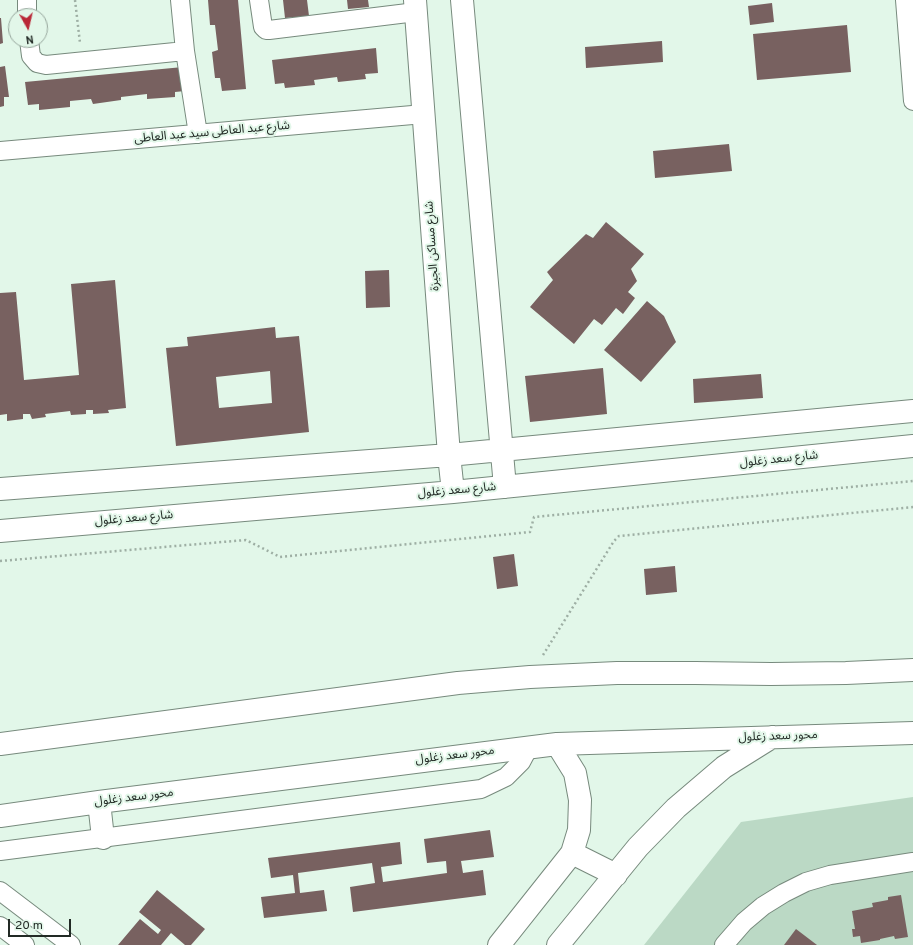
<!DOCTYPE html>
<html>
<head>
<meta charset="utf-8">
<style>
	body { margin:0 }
	#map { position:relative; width:913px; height:945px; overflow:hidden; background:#e2f7e9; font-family:Overpass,sans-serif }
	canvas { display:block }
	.north { position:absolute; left:8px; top:8px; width:40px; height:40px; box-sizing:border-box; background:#e2f7e9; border:1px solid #95a59b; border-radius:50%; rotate:172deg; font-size:11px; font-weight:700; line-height:16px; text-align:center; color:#222a25 }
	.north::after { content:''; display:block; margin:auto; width:14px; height:18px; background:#b92837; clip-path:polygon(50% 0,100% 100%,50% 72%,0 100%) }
	.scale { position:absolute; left:8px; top:919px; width:63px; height:18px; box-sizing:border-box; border:2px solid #222a25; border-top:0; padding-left:5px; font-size:12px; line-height:14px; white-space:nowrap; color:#222a25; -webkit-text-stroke:3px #e2f7e9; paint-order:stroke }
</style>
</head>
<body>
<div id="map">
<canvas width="913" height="945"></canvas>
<div class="north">N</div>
<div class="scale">20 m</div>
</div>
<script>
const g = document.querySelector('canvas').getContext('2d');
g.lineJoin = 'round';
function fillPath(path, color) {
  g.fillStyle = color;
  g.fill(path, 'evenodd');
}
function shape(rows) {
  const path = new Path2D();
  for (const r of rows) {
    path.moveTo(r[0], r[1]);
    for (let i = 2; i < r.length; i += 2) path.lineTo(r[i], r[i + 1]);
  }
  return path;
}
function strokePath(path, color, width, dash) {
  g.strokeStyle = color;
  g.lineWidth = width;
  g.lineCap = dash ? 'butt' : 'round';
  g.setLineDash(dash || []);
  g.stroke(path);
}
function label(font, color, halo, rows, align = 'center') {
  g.font = font + ' Overpass,"Noto Sans Arabic",sans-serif';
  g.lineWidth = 4;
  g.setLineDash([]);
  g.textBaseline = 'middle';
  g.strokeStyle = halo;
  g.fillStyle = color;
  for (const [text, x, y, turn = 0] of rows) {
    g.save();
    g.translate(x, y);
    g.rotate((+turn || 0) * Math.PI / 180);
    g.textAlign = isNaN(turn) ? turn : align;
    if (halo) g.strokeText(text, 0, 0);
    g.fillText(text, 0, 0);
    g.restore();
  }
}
fillPath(shape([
	[913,797,913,945,644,945,741,822]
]), '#bbd9c5');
fillPath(shape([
	[208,0,238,0,246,89,222,91,220,78,215,78,212,52,218,50,215,25,210,25],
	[283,0,307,0,309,16,285,18],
	[347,0,368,0,369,7,348,9],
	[772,3,774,22,750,25,748,6],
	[0,18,1,18,3,43,0,44],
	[847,25,851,72,757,80,753,34],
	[662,41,663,62,586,68,585,47],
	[376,48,378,73,365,74,366,79,338,82,337,77,314,80,315,85,285,88,284,83,275,84,272,60],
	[5,66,9,97,4,97,4,106,0,107,0,67],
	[183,67,185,91,175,92,175,97,147,99,147,94,121,97,121,100,93,104,91,99,70,101,70,107,39,110,39,104,28,105,25,82],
	[729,144,732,171,655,178,653,151],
	[606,222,644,254,631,269,637,281,628,292,635,298,623,314,616,308,602,325,594,319,574,344,530,307,553,280,547,272,586,234,593,238],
	[389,270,390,307,366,308,365,271],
	[115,280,126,408,108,410,109,413,93,414,93,410,86,410,86,414,71,415,70,411,45,414,46,417,32,419,30,414,23,414,23,419,7,421,7,414,0,415,0,293,16,292,24,380,79,375,71,284],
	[647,301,664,316,676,342,641,382,604,350],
	[275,327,276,338,299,336,309,432,176,446,166,348,188,346,187,337],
	[270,371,272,403,219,408,216,377],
	[603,368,607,414,530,422,525,376],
	[761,374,763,398,694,403,693,379],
	[514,554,518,586,497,589,493,557],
	[675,566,677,592,646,595,644,569],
	[490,830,494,857,461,861,463,873,483,870,486,895,353,912,350,887,375,883,372,863,298,873,300,893,324,890,327,911,264,918,261,897,295,893,293,875,271,878,268,858,400,842,402,864,381,867,383,882,447,873,446,861,427,863,424,839],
	[157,890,205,929,191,945,185,945,171,933,161,945,118,945,140,919,158,934,161,930,139,912],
	[901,895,908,937,895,939,894,936,880,939,880,940,861,943,860,936,853,937,852,929,855,929,852,911,873,907,872,903,888,900,888,897],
	[796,929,817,945,784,945]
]), '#786160');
const street = shape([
	[27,0,27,16],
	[180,0,185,51,198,134],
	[259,0,263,27,266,30,269,30,416,12],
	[905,0,913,101],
	[29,40,31,56,37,63,46,65,185,51],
	[0,151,424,114],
	[0,851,481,789,506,777,521,762,529,747],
	[0,891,71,945],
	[0,926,25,945],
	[724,945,744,922,763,906,784,893,806,882,830,875,913,862]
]);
const secondary = shape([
	[415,0,449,455,453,492],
	[462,0,505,487],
	[0,489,449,455,913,411],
	[0,531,453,492,913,446],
	[0,744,458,683,530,677,617,673,695,673,771,674,846,673,913,670],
	[99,802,103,838],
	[0,816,99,802,557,744,913,733],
	[572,853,616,875],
	[499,945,572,853,579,830,580,800,575,773,557,744],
	[558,945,638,847,676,808,724,767,772,737]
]);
strokePath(street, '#778a7d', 20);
strokePath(secondary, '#778a7d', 24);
strokePath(shape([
	[75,0,80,43],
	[0,561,246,540,280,557,530,532,534,517,913,481],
	[543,655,614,541,619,536,913,507]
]), '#9eafa4', 2.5, [2, 3]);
strokePath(street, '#fff', 18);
strokePath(secondary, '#fff', 22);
label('12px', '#222a25', '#e2f7e9', [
	["شارع عبد العاطى سيد عبد العاطى",212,133,-5],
	["شارع مساكن الجيزة",433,246,-94],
	["شارع سعد زغلول",779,460,-6],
	["شارع سعد زغلول",457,491,-5],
	["شارع سعد زغلول",134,519,-5],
	["محور سعد زغلول",778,737,-2],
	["محور سعد زغلول",455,756,-7],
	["محور سعد زغلول",134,798,-7]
]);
</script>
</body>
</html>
